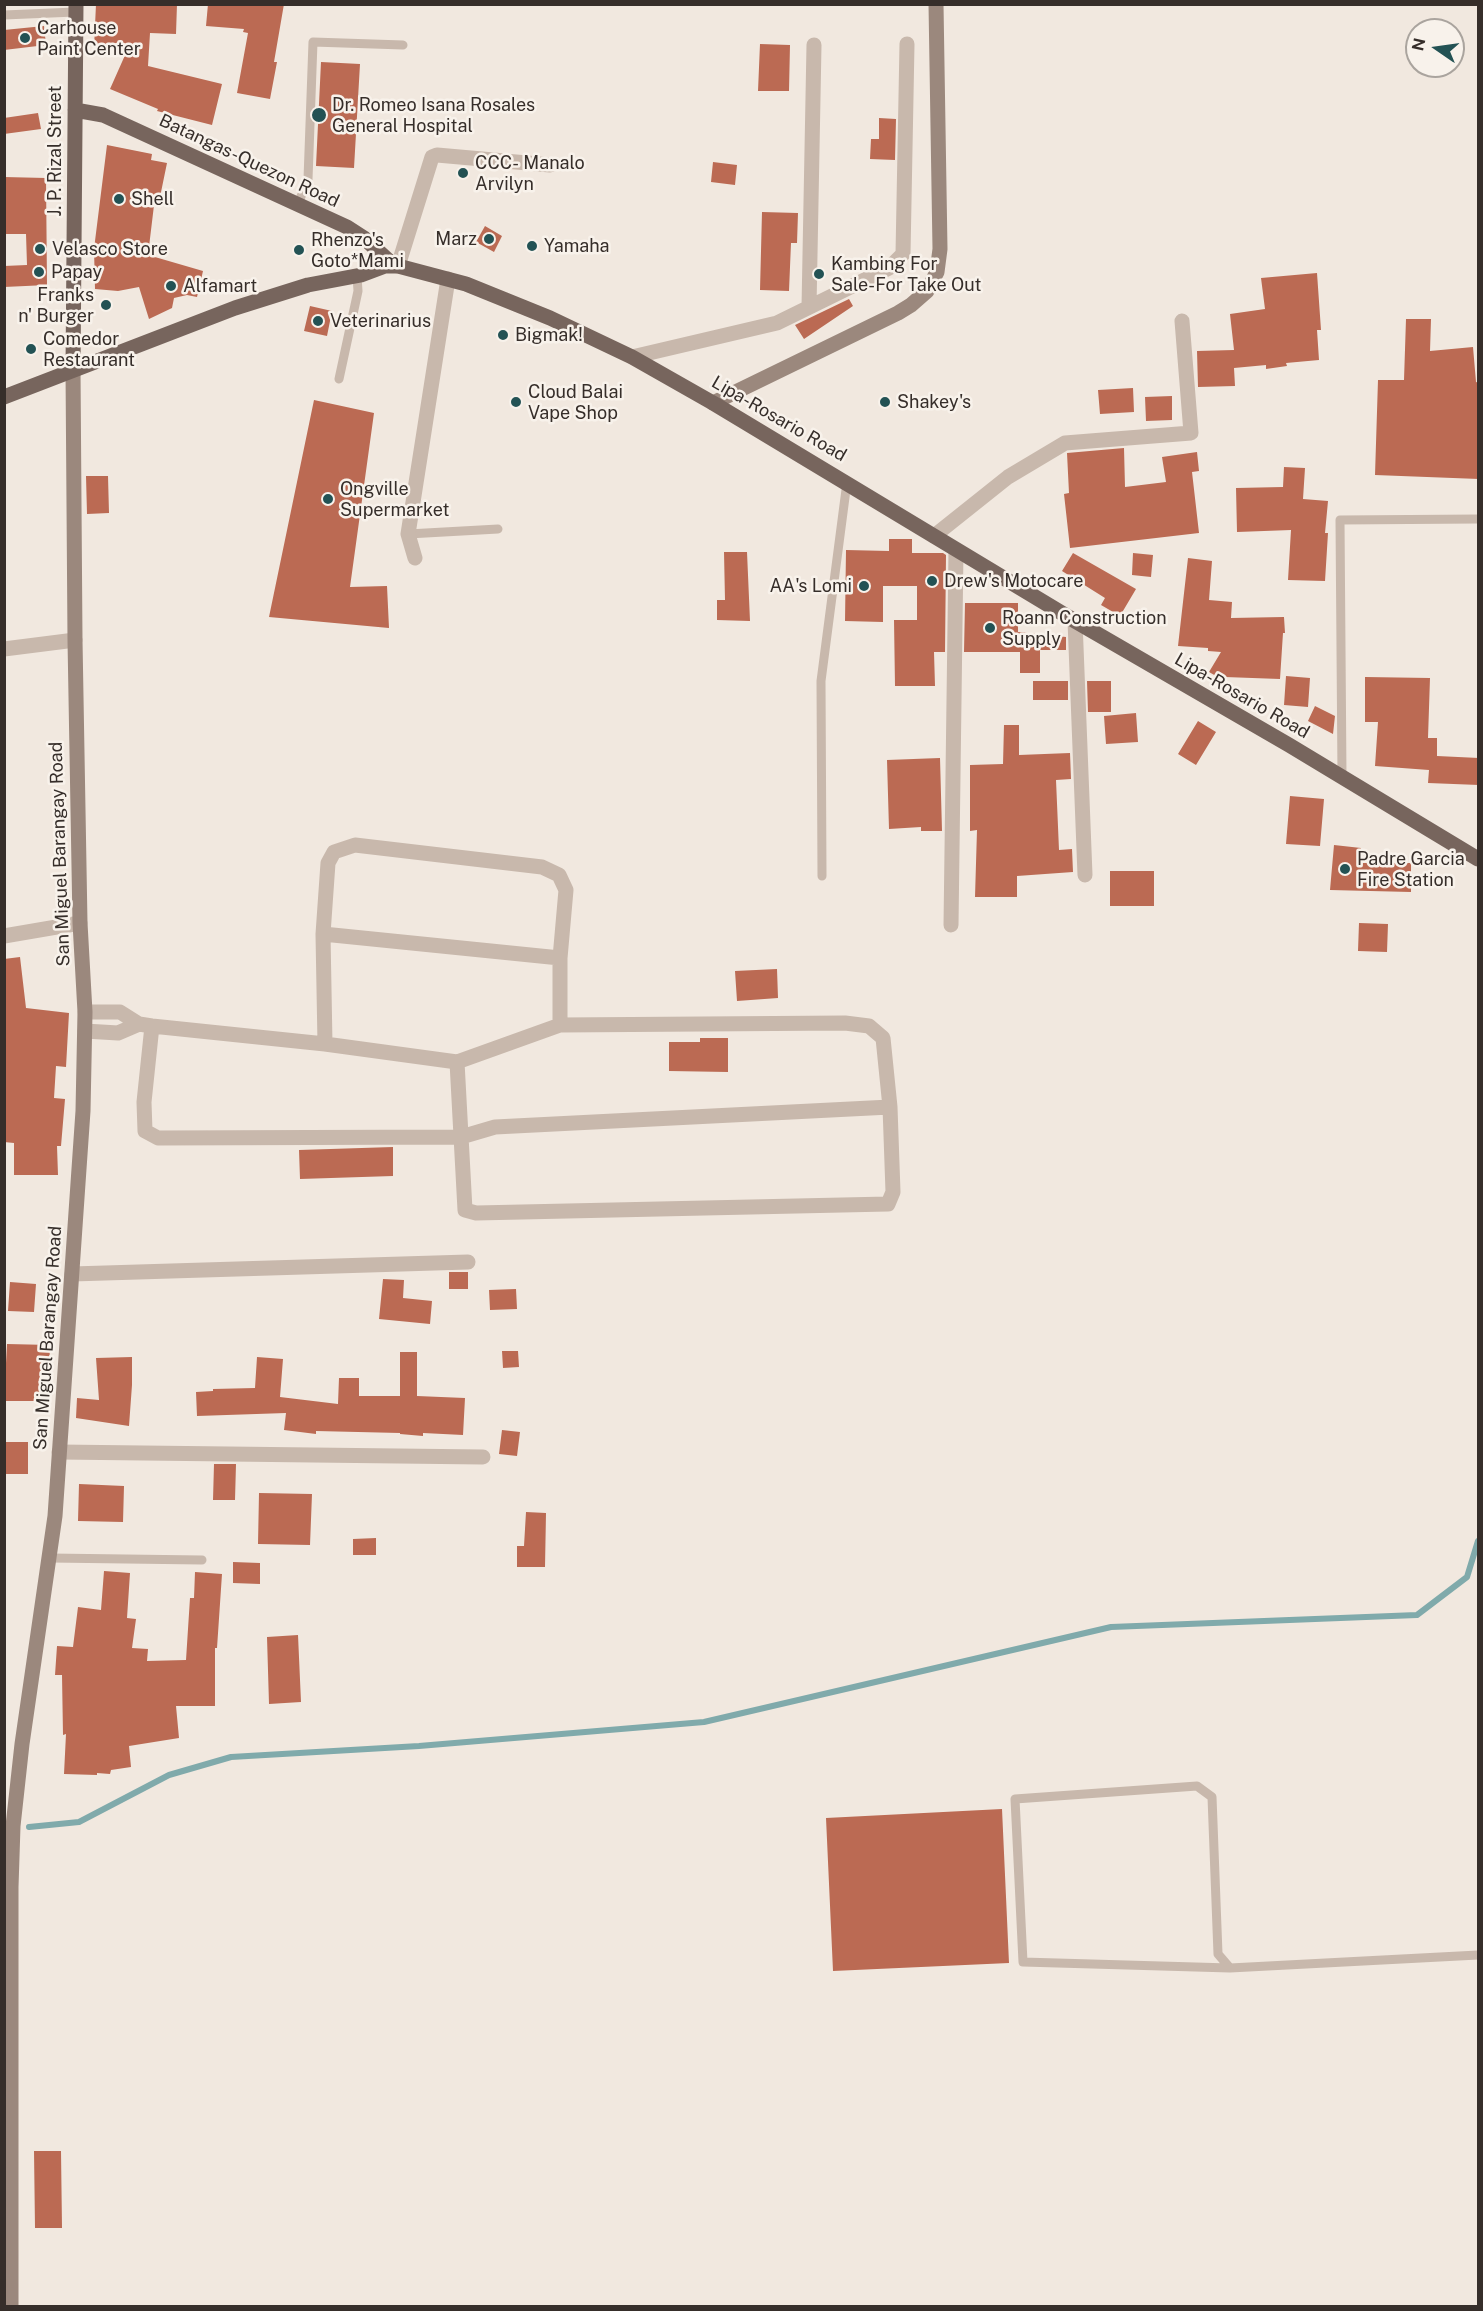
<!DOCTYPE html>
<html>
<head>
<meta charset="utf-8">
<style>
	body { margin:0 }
	#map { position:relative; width:1483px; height:2311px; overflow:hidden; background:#f1e8df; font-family:"Public Sans",sans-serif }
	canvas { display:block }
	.frame { position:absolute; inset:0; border:6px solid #362e2a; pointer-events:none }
	.north { position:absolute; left:1405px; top:18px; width:60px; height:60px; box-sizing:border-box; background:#f8f2eb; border:2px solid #aaa49e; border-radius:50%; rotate:283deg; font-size:16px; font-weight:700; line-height:24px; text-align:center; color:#362e2a }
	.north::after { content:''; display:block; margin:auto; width:21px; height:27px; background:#235254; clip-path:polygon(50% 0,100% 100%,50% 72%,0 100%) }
</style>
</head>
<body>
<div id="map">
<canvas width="1483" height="2311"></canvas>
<div class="frame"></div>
<div class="north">N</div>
</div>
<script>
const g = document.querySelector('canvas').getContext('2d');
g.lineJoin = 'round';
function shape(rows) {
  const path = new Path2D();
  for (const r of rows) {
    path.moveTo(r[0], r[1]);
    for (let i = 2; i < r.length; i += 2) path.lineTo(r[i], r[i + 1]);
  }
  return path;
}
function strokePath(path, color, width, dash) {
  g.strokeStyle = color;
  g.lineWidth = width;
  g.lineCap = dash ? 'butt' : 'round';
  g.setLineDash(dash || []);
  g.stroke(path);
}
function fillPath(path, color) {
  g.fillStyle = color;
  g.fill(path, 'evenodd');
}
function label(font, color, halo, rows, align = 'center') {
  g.font = font + ' "Public Sans",sans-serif';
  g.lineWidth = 5;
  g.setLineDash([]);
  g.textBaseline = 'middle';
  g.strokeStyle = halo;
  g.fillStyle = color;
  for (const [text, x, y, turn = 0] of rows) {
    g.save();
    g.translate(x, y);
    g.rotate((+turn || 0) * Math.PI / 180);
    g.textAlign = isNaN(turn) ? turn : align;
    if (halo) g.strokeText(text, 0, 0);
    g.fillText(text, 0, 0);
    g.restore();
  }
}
strokePath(shape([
	[29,1827,79,1822,169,1775,231,1757,419,1746,704,1722,1111,1627,1417,1615,1467,1577,1478,1541]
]), '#80aaab', 6);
fillPath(shape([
	[96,4,177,4,176,34,150,33,148,66,222,84,212,125,157,111,158,109,110,89,126,53,94,48],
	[208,4,284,4,274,62,277,62,270,99,237,93,248,33,243,32,244,29,206,26],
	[44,26,46,45,4,50,4,30],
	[760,44,790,45,789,91,758,91],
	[321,62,360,64,354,168,316,166],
	[38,113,41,129,4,134,4,118],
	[879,118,896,119,895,160,870,159,871,139,879,139],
	[107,145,152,154,151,160,167,163,160,197,155,197,148,255,203,271,197,297,187,295,174,298,172,308,149,319,139,287,118,291,95,289,94,249],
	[713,162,737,165,735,185,711,182],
	[4,177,46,178,47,285,4,287,4,266,27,265,26,234,4,234],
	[762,212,798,213,797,243,791,243,789,291,760,290],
	[485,226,502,236,494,252,476,242],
	[1317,273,1321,330,1317,330,1319,360,1286,363,1287,366,1266,369,1266,365,1234,368,1235,386,1198,387,1197,351,1234,350,1230,314,1265,309,1261,278],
	[849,299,853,306,804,339,795,325],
	[310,306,332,311,327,336,304,331],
	[1406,319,1431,319,1430,351,1473,347,1476,382,1479,383,1479,479,1375,475,1378,380,1404,380],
	[1133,388,1134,412,1100,414,1098,390],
	[1172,396,1172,420,1146,421,1145,397],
	[314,400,374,413,350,587,387,586,389,628,269,617],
	[1124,448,1125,487,1166,482,1162,457,1197,452,1199,471,1192,472,1199,533,1070,548,1064,494,1069,493,1067,453],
	[1284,467,1305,468,1303,499,1328,501,1325,533,1328,533,1325,581,1288,580,1291,530,1237,532,1236,488,1283,487],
	[86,476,108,476,109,513,87,514],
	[889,539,912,539,912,553,943,553,946,555,945,652,934,652,935,686,895,686,894,620,917,620,917,586,883,586,883,622,845,621,846,550,889,551],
	[724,552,747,552,750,621,717,620,717,600,725,600],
	[1073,553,1136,589,1120,616,1101,605,1105,598,1062,571],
	[1133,553,1153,555,1151,577,1132,575],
	[1188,558,1212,561,1209,600,1232,602,1231,618,1284,617,1285,633,1283,633,1280,679,1225,677,1223,680,1209,672,1221,652,1208,651,1208,648,1178,646],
	[965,603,1018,603,1018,632,1066,637,1066,650,1040,650,1040,673,1020,673,1020,652,964,652],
	[1286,676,1310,678,1308,707,1284,705],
	[1365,677,1430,678,1428,738,1437,738,1437,756,1479,758,1479,785,1428,783,1429,770,1375,766,1378,722,1365,722],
	[1033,681,1068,681,1068,700,1033,700],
	[1087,681,1111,681,1111,712,1088,712],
	[1315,706,1335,716,1333,734,1308,721],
	[1136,713,1138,742,1106,744,1104,716],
	[1198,721,1216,732,1196,765,1178,754],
	[1004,725,1019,725,1019,755,1070,753,1071,779,1056,780,1059,850,1072,849,1073,872,1017,876,1017,897,975,897,977,830,970,831,970,765,1003,764],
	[940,758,942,831,921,831,921,827,889,829,887,760],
	[1290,796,1324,799,1320,846,1286,844],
	[1334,845,1361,848,1359,863,1411,863,1411,892,1330,890],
	[1110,871,1154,871,1154,906,1110,906],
	[1359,923,1388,924,1387,952,1358,951],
	[20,957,26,1008,69,1013,66,1067,56,1066,54,1098,65,1099,61,1146,57,1146,58,1175,14,1175,14,1143,4,1142,4,959],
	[777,969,778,998,737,1001,735,971],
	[700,1038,728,1038,728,1072,669,1071,669,1042,700,1042],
	[393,1147,393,1176,300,1179,299,1150],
	[449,1272,468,1272,468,1289,449,1289],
	[383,1279,404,1280,403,1298,432,1301,430,1324,379,1319],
	[10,1282,36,1284,34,1312,8,1311],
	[516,1289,517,1309,490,1310,489,1290],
	[7,1344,50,1345,49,1372,40,1371,40,1401,4,1401],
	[502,1351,518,1351,519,1367,503,1368],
	[400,1352,417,1352,417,1396,465,1398,463,1435,423,1433,423,1436,400,1434,400,1433,316,1431,316,1434,284,1430,286,1413,197,1416,196,1392,213,1391,213,1389,255,1388,257,1357,283,1359,280,1397,338,1404,339,1378,359,1378,359,1396,400,1396],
	[132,1357,132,1385,129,1426,76,1418,77,1398,99,1400,96,1358],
	[502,1430,520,1432,517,1456,499,1454],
	[4,1442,28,1442,28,1474,4,1474],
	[214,1464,236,1464,235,1500,213,1500],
	[79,1484,124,1486,123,1522,78,1521],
	[259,1493,312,1494,310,1545,258,1544],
	[526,1512,546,1513,545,1567,517,1567,517,1546,524,1546],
	[376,1538,376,1555,353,1555,353,1539],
	[233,1562,260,1563,260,1584,233,1583],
	[104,1571,130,1573,127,1618,136,1619,132,1648,148,1649,147,1661,186,1660,190,1598,194,1598,195,1572,222,1574,217,1648,215,1648,215,1706,176,1706,179,1738,129,1746,131,1767,111,1770,110,1774,97,1773,97,1775,64,1774,66,1734,63,1735,62,1675,55,1675,57,1646,73,1647,78,1607,101,1610],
	[298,1635,301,1702,269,1704,267,1637],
	[1002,1809,1009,1963,833,1971,826,1818],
	[34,2151,61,2151,62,2228,35,2228]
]), '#bb6a53');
strokePath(shape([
	[4,15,75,12],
	[298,204,308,179,313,42,403,45],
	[339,379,358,291,357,276],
	[408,534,498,529],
	[1342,777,1340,520,1478,519],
	[822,876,821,681,847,482],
	[50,1558,202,1560],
	[1230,1968,1218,1954,1212,1797,1197,1786,1015,1799,1023,1962,1230,1968,1478,1955]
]), '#c8b8ac', 9);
strokePath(shape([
	[398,266,432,157,437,155,550,165],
	[809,307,814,45],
	[632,357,777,323,889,268,903,254,907,44],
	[934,536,1008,477,1065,443,1191,433,1182,321],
	[415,558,408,534,448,279],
	[1075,621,1085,875],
	[4,649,75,640],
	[951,925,956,550],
	[323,934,560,958],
	[4,936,80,923],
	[85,1012,120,1012,139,1024,152,1026,325,1044,457,1062,560,1025,845,1023,869,1026,883,1038,890,1107,893,1192,888,1204,476,1213,465,1210,457,1062],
	[152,1026,144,1102,145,1131,158,1138,461,1137,495,1127,890,1107],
	[85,1031,118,1033,139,1024],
	[325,1044,323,934,328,863,334,852,355,845,542,867,559,875,566,890,560,958,560,1025],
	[72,1274,468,1262],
	[59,1452,483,1457]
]), '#c8b8ac', 15);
strokePath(shape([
	[713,403,898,313,911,305,927,291,937,272,940,249,936,4],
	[11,2306,11,1887,13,1826,22,1744,55,1516,83,1111,85,1012,80,923,75,640,73,369]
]), '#9b887d', 15);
strokePath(shape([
	[75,110,103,115,347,227,364,238,389,261,398,266],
	[73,369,76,4],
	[4,397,235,308,308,285,361,275,385,266,398,266,466,284,550,318,632,357,713,403,1075,621,1289,745,1478,859]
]), '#77655d', 15);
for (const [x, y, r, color] of [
	[25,38,6,"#235254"],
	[319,115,8,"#235254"],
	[463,173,6,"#235254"],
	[119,199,6,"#235254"],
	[489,239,6,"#235254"],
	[532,246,6,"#235254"],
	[40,249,6,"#235254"],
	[299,250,6,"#235254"],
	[39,272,6,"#235254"],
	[819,274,6,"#235254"],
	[171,286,6,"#235254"],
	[106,305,6,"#235254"],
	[318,321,6,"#235254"],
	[503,335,6,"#235254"],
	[31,349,6,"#235254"],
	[516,402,6,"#235254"],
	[885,402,6,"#235254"],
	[328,499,6,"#235254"],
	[932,581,6,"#235254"],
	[864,586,6,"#235254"],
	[990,628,6,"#235254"],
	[1345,869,6,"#235254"]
]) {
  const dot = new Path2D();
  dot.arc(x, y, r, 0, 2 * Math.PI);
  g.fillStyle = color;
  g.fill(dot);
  strokePath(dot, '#f8f2eb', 2);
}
label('18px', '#362e2a', '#f8f2eb', [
	["Carhouse",37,28],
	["Paint Center",37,49],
	["Dr. Romeo Isana Rosales",332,105],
	["General Hospital",332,126],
	["CCC- Manalo",475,163],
	["Arvilyn",475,184],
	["Shell",131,199],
	["Marz",477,239,"right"],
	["Rhenzo's",311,240],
	["Goto*Mami",311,261],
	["Yamaha",544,246],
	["Velasco Store",52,249],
	["Kambing For",831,264],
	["Sale-For Take Out",831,285],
	["Papay",51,272],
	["Alfamart",183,286],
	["Franks",94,295,"right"],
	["n' Burger",94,316,"right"],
	["Veterinarius",330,321],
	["Bigmak!",515,335],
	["Comedor",43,339],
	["Restaurant",43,360],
	["Cloud Balai",528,392],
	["Vape Shop",528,413],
	["Shakey's",897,402],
	["Ongville",340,489],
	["Supermarket",340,510],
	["Drew's Motocare",944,581],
	["AA's Lomi",852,586,"right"],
	["Roann Construction",1002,618],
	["Supply",1002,639],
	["Padre Garcia",1357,859],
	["Fire Station",1357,880]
], 'left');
label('18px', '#362e2a', '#f8f2eb', [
	["J. P. Rizal Street",55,151,-90],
	["Batangas-Quezon Road",249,161,25],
	["Lipa-Rosario Road",779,419,30],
	["Lipa-Rosario Road",1242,696,30],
	["San Miguel Barangay Road",60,854,-92],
	["San Miguel Barangay Road",48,1338,-86]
]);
</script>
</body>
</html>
